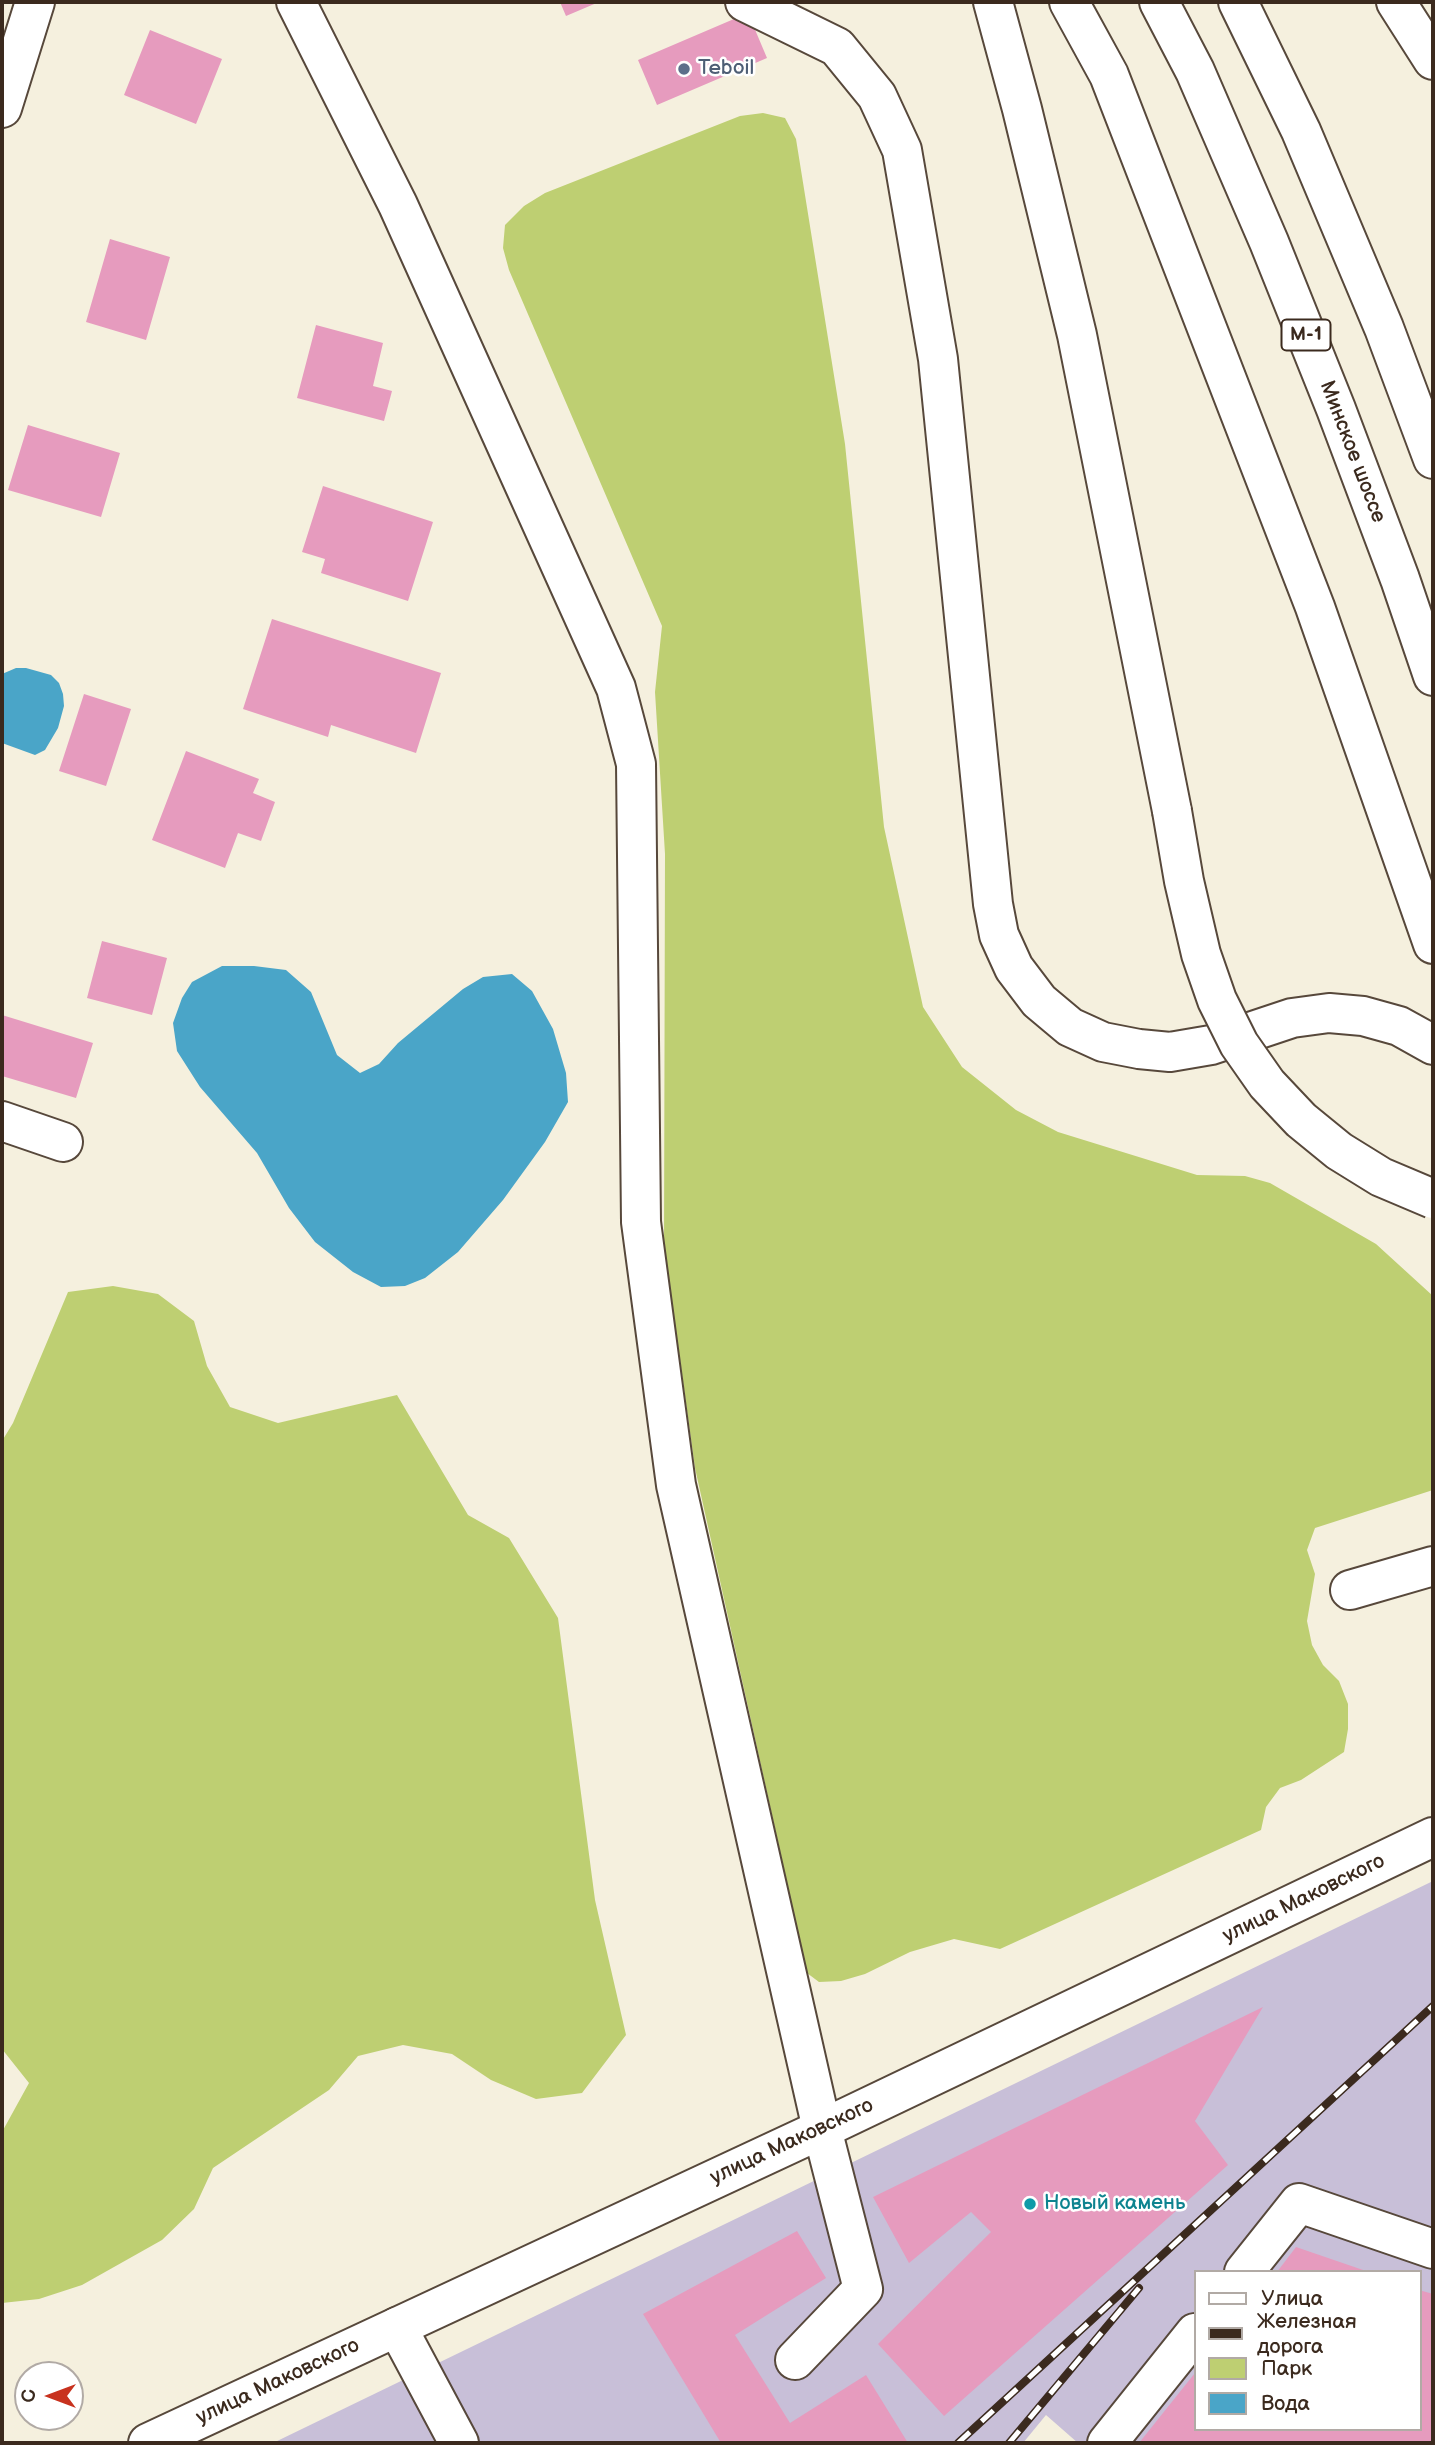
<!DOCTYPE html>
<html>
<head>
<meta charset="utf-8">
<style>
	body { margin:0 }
	#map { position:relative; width:1435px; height:2445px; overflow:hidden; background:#f5f0de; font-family:"Balsamiq Sans",sans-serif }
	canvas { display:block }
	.frame { position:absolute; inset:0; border:4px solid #3b2a1e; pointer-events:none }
	.legend { position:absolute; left:1194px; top:2270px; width:228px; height:161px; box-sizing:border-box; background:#fff; border:2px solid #b1aaa5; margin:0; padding:9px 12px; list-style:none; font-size:21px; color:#3b2a1e }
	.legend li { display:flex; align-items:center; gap:14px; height:35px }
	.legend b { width:35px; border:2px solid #b1aaa5 }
	.north { position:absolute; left:14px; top:2361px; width:70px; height:70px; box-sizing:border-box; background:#fff; border:2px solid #b1aaa5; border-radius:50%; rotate:270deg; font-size:19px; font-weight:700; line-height:28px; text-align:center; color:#3b2a1e }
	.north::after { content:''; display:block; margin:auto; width:24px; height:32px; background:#c8321e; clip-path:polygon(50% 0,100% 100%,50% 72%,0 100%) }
</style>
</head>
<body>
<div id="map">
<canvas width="1435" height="2445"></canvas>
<div class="frame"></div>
<ul class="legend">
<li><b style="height:9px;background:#fff"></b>Улица</li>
<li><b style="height:9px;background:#3b2a1e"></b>Железная дорога</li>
<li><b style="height:19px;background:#becf72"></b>Парк</li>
<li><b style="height:19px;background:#4aa5c8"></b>Вода</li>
</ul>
<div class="north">С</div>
</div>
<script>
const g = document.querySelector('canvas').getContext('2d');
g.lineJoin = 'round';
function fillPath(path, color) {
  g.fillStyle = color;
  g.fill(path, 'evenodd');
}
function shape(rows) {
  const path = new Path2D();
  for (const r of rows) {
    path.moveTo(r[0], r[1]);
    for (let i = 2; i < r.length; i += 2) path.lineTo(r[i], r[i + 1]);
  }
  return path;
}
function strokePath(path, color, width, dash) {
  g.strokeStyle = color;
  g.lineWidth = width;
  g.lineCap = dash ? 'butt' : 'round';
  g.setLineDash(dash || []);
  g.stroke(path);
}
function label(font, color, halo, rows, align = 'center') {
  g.font = font + ' "Balsamiq Sans",sans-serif';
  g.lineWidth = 5;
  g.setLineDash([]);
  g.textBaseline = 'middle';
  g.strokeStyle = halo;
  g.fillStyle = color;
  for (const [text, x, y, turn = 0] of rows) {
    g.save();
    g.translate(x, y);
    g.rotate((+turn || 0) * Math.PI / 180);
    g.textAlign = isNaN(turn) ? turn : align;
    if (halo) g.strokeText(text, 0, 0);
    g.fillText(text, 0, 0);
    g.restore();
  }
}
fillPath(shape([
	[1433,1881,1433,2443,1078,2443,1046,2415,1023,2443,273,2443],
	[1195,2272,1419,2272,1419,2429,1195,2429]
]), '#c8bfd8');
fillPath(shape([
	[763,113,785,118,796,139,845,444,884,827,923,1007,962,1067,1016,1110,1058,1132,1197,1175,1245,1176,1270,1183,1376,1244,1433,1296,1433,1490,1315,1528,1307,1550,1315,1574,1307,1621,1312,1645,1323,1665,1339,1681,1348,1704,1348,1729,1344,1752,1301,1780,1280,1788,1266,1807,1261,1830,1000,1949,954,1939,910,1952,865,1974,841,1981,819,1982,807,1973,695,1468,664,1245,665,854,655,692,662,626,509,270,503,248,505,225,524,206,545,193,740,116],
	[113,1286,158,1294,194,1321,207,1366,230,1407,278,1423,397,1395,468,1515,509,1538,558,1618,595,1900,626,2035,582,2093,536,2099,491,2080,452,2054,403,2045,358,2056,329,2090,213,2168,194,2209,162,2240,82,2285,39,2299,2,2303,2,2132,29,2083,2,2049,2,1441,13,1423,68,1292]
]), '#becf72');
fillPath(shape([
	[16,668,26,668,51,675,59,683,63,694,64,706,58,728,45,750,35,755,2,743,2,674],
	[222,966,254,966,286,970,311,992,337,1055,360,1073,379,1064,398,1043,463,989,483,977,512,974,532,991,553,1029,566,1073,568,1102,545,1142,503,1200,458,1252,425,1278,405,1286,381,1287,353,1272,315,1242,289,1208,257,1153,200,1087,177,1051,173,1023,182,998,192,982]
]), '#4aa5c8');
fillPath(shape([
	[560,2,599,2,566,16],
	[748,13,767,58,657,105,638,60],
	[150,30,222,59,196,124,124,95],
	[110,239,170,257,146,340,86,322],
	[316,325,383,343,373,386,392,391,384,421,297,398],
	[28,425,120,453,101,517,8,490],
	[323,486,433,522,408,601,321,573,325,559,302,552],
	[272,619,441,673,416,753,331,725,328,737,243,709],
	[84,694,131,709,106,786,59,771],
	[186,751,259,779,253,793,275,802,261,841,238,833,225,868,152,840],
	[102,941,167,958,152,1015,87,998],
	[2,1015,93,1043,76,1098,2,1076],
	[1263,2007,1195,2121,1228,2165,944,2416,878,2344,991,2232,971,2212,909,2263,873,2197],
	[797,2231,826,2278,735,2335,790,2423,866,2375,908,2443,721,2443,643,2314],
	[1296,2247,1366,2271,1366,2272,1277,2272],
	[1419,2290,1433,2294,1433,2443,1139,2443,1195,2373,1195,2429,1419,2429]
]), '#e69bbe');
const minor = shape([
	[296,2,398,205,616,688,636,764,641,1222,676,1485,822,2129,863,2289,795,2360],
	[745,2,837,47,877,96,902,150,938,359,993,904,999,935,1014,968,1039,1001,1070,1027,1103,1042,1139,1049,1170,1052,1211,1045,1292,1018,1329,1013,1363,1016,1399,1026,1433,1045],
	[993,2,1022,109,1077,335,1172,811],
	[1396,2,1433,60],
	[2,108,35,2],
	[2,1121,63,1142],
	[1350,1590,1433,1566],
	[1244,2272,1299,2203,1433,2249],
	[397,2327,459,2443],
	[1107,2443,1195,2333]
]);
const major = shape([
	[1069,2,1109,75,1205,323,1315,607,1433,944],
	[148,2443,822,2129,1433,1837]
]);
const highway = shape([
	[1159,2,1195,71,1269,242,1336,409,1400,579,1433,676],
	[1238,2,1301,131,1384,328,1433,459]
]);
strokePath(minor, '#57483b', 42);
strokePath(major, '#57483b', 42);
strokePath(highway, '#57483b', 42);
strokePath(minor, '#fff', 38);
strokePath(major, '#fff', 38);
strokePath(highway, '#fff', 38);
const rail = shape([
	[958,2443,1433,2006],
	[1009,2443,1139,2288]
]);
strokePath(rail, '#3b2a1e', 8);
strokePath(rail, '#fff', 5, [16]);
const minorBridge = shape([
	[1172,811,1184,881,1201,954,1217,1000,1239,1044,1267,1084,1301,1120,1339,1151,1381,1177,1433,1199]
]);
strokePath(minorBridge, '#57483b', 42, []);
strokePath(minorBridge, '#fff', 38);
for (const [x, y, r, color] of [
	[684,69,7,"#5c6f8a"],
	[1030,2204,7,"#0f9aa8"]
]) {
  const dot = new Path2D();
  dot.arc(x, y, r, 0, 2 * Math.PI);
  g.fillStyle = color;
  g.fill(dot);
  strokePath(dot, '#fff', 2.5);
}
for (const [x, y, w] of [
	[1306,335,49]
]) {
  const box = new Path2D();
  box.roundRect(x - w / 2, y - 15.5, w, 31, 5);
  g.fillStyle = '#fff';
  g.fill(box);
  strokePath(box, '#3b2a1e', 2);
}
label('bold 19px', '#3b2a1e', null, [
	["М-1",1306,335]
]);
label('21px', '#4e5e75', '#fff', [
	["Teboil",698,69]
], 'left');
label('21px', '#3b2a1e', '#fff', [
	["Минское шоссе",1352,452,69],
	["улица Маковского",1304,1899,-26],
	["улица Маковского",792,2142,-25],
	["улица Маковского",278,2382,-25]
]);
label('21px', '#0d838f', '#fff', [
	["Новый камень",1044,2204]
], 'left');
</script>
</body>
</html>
